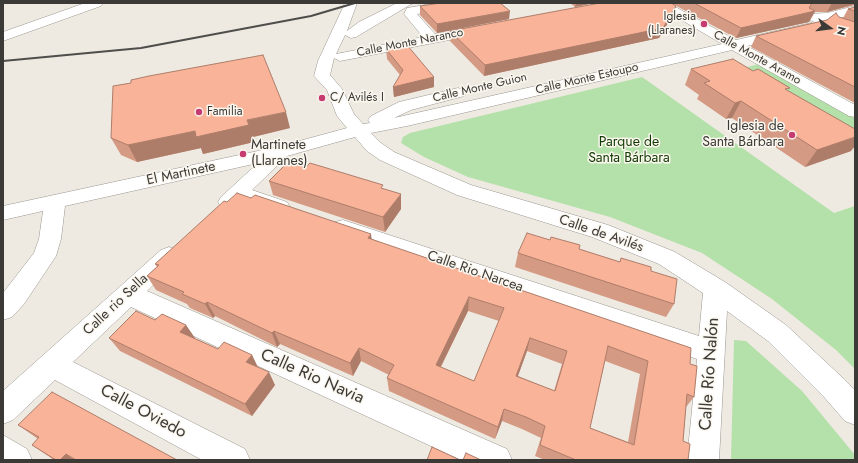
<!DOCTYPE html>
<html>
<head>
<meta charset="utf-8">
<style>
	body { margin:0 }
	#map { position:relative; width:858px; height:463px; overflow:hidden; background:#eeeae2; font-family:Jost,sans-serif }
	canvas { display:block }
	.frame { position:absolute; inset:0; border:4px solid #3b3a37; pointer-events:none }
	.north { position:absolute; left:810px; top:8px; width:40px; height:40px; -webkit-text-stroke:3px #fbf7ef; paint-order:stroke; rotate:104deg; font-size:11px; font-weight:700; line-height:16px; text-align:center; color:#3b3a37 }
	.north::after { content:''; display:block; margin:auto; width:14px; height:18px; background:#3b3a37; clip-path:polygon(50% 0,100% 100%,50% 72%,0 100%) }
</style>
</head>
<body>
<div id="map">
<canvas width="858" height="463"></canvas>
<div class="frame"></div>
<div class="north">N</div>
</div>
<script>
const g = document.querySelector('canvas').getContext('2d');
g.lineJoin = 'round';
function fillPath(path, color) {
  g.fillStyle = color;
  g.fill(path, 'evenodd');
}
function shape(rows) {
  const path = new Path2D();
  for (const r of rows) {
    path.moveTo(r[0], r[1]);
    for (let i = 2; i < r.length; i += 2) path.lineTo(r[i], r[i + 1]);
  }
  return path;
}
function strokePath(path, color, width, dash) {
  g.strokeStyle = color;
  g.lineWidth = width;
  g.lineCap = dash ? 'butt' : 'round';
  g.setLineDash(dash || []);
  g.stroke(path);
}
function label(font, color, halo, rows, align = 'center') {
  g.font = font + ' Jost,sans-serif';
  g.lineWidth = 3;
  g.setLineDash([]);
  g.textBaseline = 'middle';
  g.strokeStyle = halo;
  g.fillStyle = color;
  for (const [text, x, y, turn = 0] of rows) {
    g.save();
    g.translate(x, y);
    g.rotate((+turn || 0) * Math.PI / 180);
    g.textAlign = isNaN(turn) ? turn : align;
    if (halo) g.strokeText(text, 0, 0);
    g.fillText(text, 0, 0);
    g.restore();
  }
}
fillPath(shape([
	[759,64,855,118,855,137,740,69],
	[642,77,834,213,855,206,855,369,836,350,772,299,702,253,610,217,468,177,424,157,401,143,403,137,410,133],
	[734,340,746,341,802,391,855,455,855,460,731,460]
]), '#b4e0a9');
const minor = shape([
	[85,3,103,3,101,6,3,41,3,32,85,3],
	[345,3,357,3,347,31,359,22,397,3,413,3,356,37,351,38,345,35,336,54,423,37,404,14,407,8,437,3,465,3,459,7,417,14,435,34,480,26,485,27,487,30,485,33,480,34,340,61,334,58,330,75,342,89,354,114,363,124,370,123,368,120,371,116,399,102,458,88,464,90,466,93,464,96,411,110,394,118,722,44,653,3,668,3,736,40,811,23,814,21,807,20,805,17,807,14,827,13,855,6,855,14,832,20,821,29,747,46,855,105,855,117,849,116,732,50,407,126,371,133,381,143,394,152,471,185,608,225,675,252,725,282,786,325,844,379,855,390,855,425,845,421,824,397,768,341,727,311,719,460,687,460,697,359,335,234,332,228,335,222,343,220,699,336,703,293,659,264,592,237,457,195,380,160,367,151,355,137,287,156,252,190,287,202,290,207,287,212,280,214,241,201,235,207,228,209,221,207,218,202,221,197,258,163,65,206,61,239,56,256,24,304,12,317,3,320,3,293,34,253,39,239,43,211,3,220,3,206,281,146,347,128,337,116,327,90,314,76,318,61,345,3],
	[169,247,177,250,181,256,177,262,147,291,507,449,512,460,461,460,131,307,73,362,245,449,250,460,202,460,55,380,13,420,3,424,3,391,161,250,169,247],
	[3,435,27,449,32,460,3,460,3,435]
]);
strokePath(minor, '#99968f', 1);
fillPath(minor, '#fff');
strokePath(shape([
	[3,61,141,48,311,16,355,3]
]), '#4f4e4a', 2);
fillPath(shape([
	[570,3,594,3,575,7],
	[671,3,855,3,855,5,827,12,815,12,809,22,736,38],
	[420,6,509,19,437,33,420,15],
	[855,7,855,103,751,47,756,36,839,17,843,18,848,9],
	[672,16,659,38,484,76,450,41,450,31],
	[386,49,434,77,434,87,394,97,393,87,400,75,387,59],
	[691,69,788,91,851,151,805,167,732,118,726,119,697,99,699,95,685,85],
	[290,128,253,137,254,142,203,154,201,148,137,162,121,155,111,138],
	[269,181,383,189,401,209,385,232,273,195],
	[227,202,372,239,690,364,694,397,686,407,683,441,688,460,545,460,535,456,541,438,522,429,502,421,495,439,389,391,387,378,389,375,361,361,353,376,280,344,277,347,215,316,213,318,190,308,187,304,156,290,147,276,157,267,155,264],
	[468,311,499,321,474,381,441,367],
	[527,351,562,364,554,391,518,376],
	[605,361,640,374,628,442,590,428],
	[579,249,620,262,621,258,651,271,674,304,666,317,515,267,518,253],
	[155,320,186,325,194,338,218,349,252,355,258,367,275,385,252,416,120,351,109,338],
	[18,425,177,460,54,460,32,445,38,439]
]), '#d59a83');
fillPath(shape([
	[576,3,594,3,575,7],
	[832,3,855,3,855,4,827,12],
	[676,6,672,16,659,38,484,76,485,65],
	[510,11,509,19,437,33,437,24],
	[815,11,809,22,736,38,741,28],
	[434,77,434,87,394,97,393,87],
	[741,101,732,118,726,119,735,103],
	[286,112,290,128,253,137,254,142,203,154,201,148,137,162,128,145],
	[855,137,855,146,851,151,805,167,817,150],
	[401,194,401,209,385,232,383,217],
	[371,234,373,248,368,238],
	[469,297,468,311,435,378,436,365],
	[207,302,215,316,213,318,205,304],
	[186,325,195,338,188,345,180,332],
	[274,331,280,344,277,347,272,333],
	[530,338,527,351,513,389,516,376],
	[359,348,361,361,353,376,350,363],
	[252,355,258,368,246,362],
	[269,372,275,385,252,416,245,404],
	[504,409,502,421,495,439,498,427],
	[66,454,74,460,60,460]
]), '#ae7d6a');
const building = shape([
	[441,3,500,3,510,11,437,24,420,6,441,3],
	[600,3,671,3,676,6,663,28,485,65,450,31,600,3],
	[694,3,812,3,809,8,815,11,741,28,694,3],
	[855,7,855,11,848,9,855,7],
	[836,13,839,17,855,22,855,87,756,36,827,20,836,13],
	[407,45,434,77,393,87,403,70,386,49,407,45],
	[263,55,286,112,247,120,249,125,196,137,195,131,128,145,111,138,113,86,131,83,131,80,149,76,263,55],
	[733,59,753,71,758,69,790,88,785,89,855,129,855,137,817,150,741,101,735,103,704,83,710,81,691,69,733,59],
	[290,160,307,166,310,163,383,185,381,188,401,194,383,217,269,181,290,160],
	[237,193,251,198,255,195,371,234,368,238,691,348,690,364,697,366,694,397,687,394,683,441,690,444,688,460,576,460,540,445,545,426,526,417,504,409,498,427,387,378,394,365,359,348,350,363,274,331,272,333,207,302,205,304,182,294,184,292,147,276,159,265,155,264,224,201,227,202,237,193],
	[469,297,504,308,474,381,436,365,469,297],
	[530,338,567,351,555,391,516,376,530,338],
	[608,346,648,361,634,445,590,428,608,346],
	[527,233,550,240,551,237,580,245,579,249,620,262,621,258,651,267,651,271,677,279,674,304,518,253,527,233],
	[136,311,155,320,162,314,186,325,180,332,218,349,224,342,252,355,246,362,269,372,245,404,109,338,136,311],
	[52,392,177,460,76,460,66,454,60,460,56,460,32,445,39,437,18,425,52,392],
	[432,447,460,460,427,460,432,447],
	[466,453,481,460,463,460,466,453]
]);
fillPath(building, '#f8b398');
strokePath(building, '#ae7d6a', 1);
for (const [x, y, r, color] of [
	[704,24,4,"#c63b70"],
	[322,98,4,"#c63b70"],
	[199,112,4,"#c63b70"],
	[792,135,4,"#c63b70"],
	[243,154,4,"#c63b70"]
]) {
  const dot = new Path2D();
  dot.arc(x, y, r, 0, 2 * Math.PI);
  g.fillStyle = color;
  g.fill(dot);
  strokePath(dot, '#fbf7ef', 1.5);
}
label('12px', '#3b3a37', '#fbf7ef', [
	["Iglesia",696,17,"right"],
	["(Llaranes)",696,31,"right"],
	["C/ Avilés I",330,98],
	["Familia",207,112]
], 'left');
label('12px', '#3b3a37', '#fbf7ef', [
	["Calle Monte Naranco",410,43,-11],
	["Calle Monte Aramo",757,58,29],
	["Calle Monte Estoupo",587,79,-13],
	["Calle Monte Guion",480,88,-13]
]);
label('14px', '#3b3a37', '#fbf7ef', [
	["Iglesia de",784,127],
	["Santa Bárbara",784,143],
	["Martinete",251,146,"left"],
	["(Llaranes)",251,162,"left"]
], 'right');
label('14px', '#0f3a01', '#fbf7ef', [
	["Parque de",629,143],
	["Santa Bárbara",629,159]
]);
label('14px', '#3b3a37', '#fbf7ef', [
	["El Martinete",181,174,-12],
	["Calle de Avilés",601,234,19],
	["Calle Rio Narcea",475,272,19],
	["Calle rio Sella",116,305,-43]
]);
label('17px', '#3b3a37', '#fbf7ef', [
	["Calle Río Nalón",710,374,-86],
	["Calle Rio Navia",312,377,24],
	["Calle Oviedo",143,412,28]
]);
</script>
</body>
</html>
